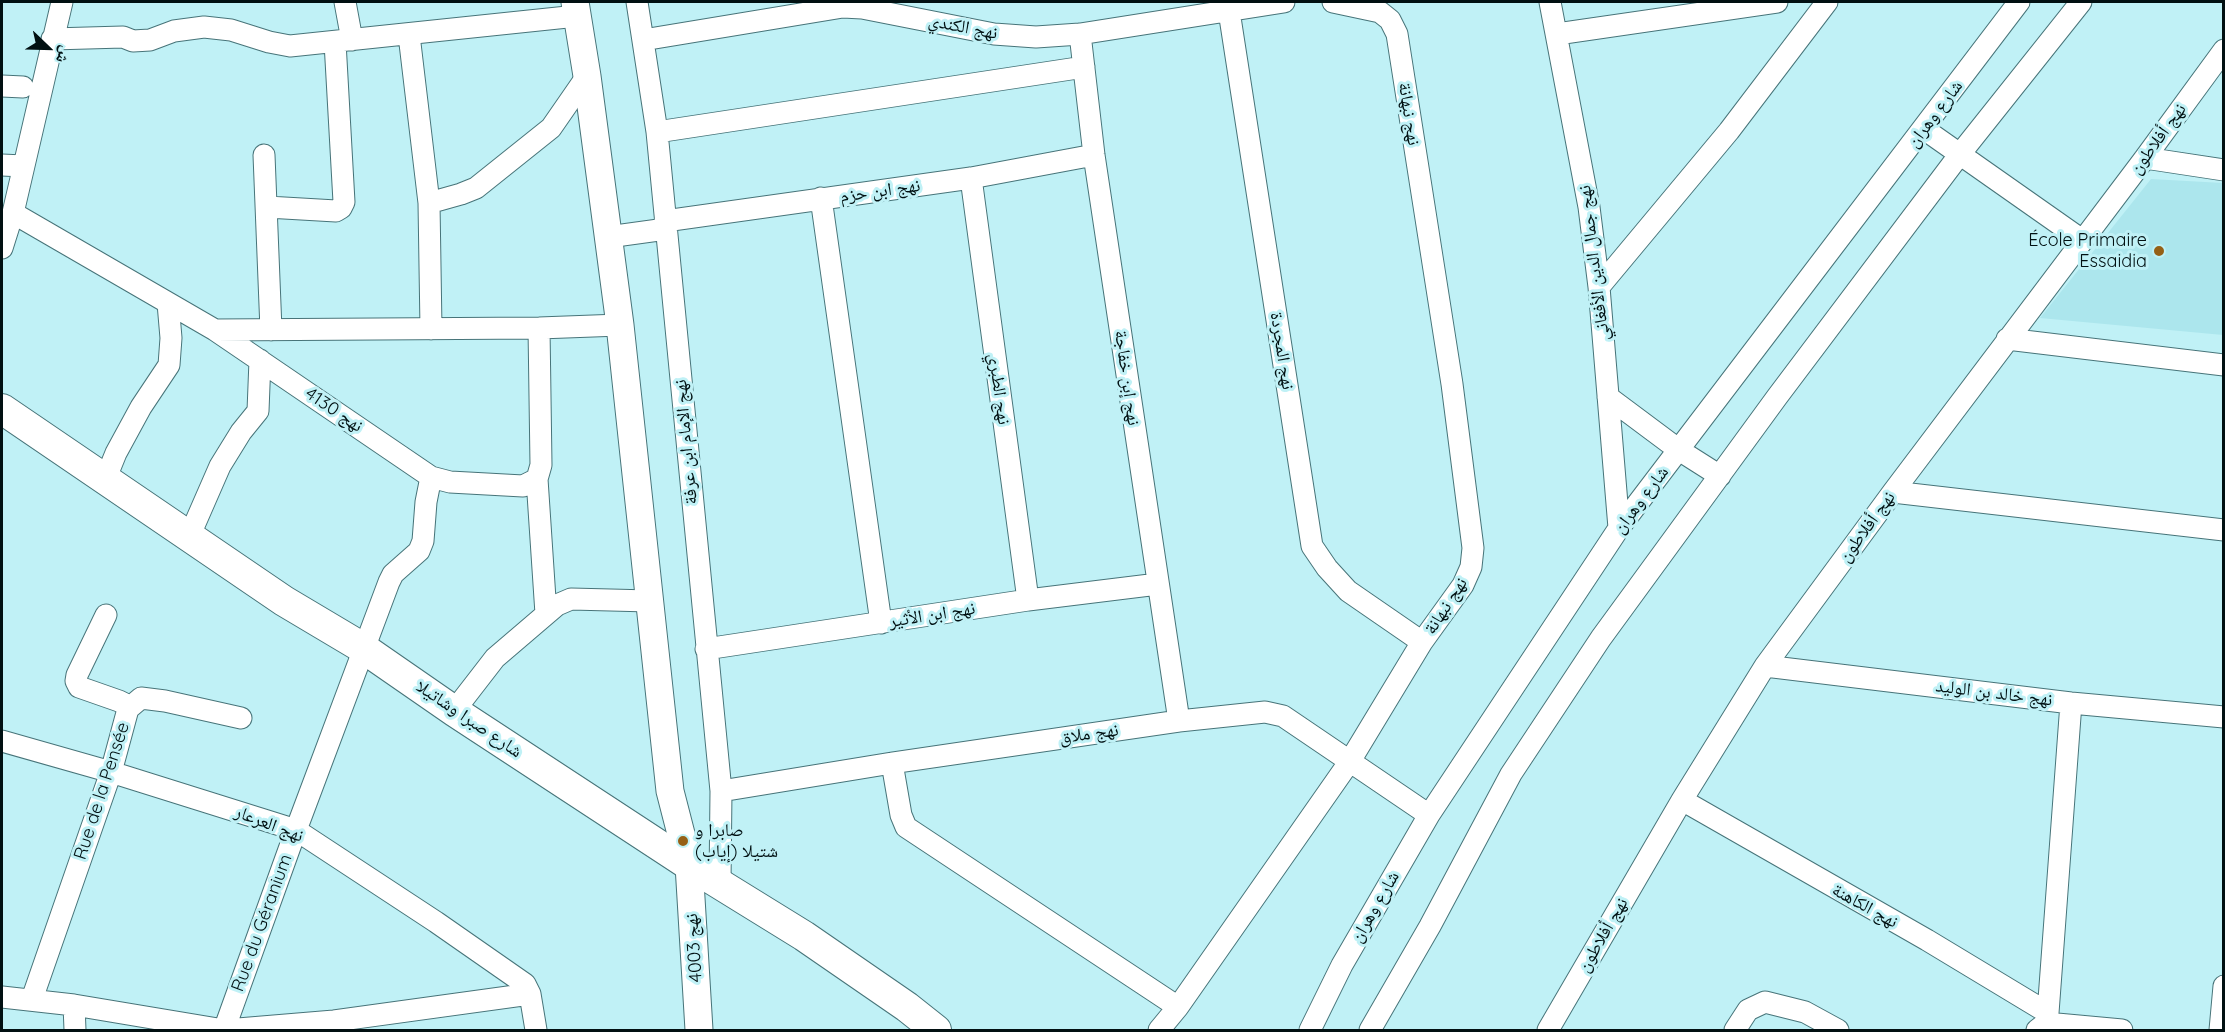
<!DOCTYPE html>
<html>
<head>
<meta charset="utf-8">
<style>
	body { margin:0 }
	#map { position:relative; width:2225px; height:1032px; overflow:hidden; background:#c0f1f6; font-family:Quicksand,"Noto Naskh Arabic",sans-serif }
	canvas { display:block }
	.frame { position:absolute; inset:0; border:3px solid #011012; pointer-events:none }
	.north { position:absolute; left:18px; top:18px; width:60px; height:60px; -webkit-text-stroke:4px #c0f1f6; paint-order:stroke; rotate:113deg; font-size:16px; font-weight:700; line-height:24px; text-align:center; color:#011012 }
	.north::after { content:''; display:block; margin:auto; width:21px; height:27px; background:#011012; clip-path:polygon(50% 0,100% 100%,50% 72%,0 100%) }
</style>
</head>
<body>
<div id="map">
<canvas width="2225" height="1032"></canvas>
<div class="frame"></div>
<div class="north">ش</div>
</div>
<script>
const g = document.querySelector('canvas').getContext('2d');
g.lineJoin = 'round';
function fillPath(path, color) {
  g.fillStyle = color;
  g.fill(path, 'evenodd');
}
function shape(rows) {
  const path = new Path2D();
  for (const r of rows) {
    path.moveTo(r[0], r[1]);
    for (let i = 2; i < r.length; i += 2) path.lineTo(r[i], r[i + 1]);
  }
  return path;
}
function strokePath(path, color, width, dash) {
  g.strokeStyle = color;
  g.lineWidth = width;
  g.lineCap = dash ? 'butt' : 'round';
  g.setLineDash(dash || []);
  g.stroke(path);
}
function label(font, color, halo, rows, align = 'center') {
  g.font = font + ' Quicksand,"Noto Naskh Arabic",sans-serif';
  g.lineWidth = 6;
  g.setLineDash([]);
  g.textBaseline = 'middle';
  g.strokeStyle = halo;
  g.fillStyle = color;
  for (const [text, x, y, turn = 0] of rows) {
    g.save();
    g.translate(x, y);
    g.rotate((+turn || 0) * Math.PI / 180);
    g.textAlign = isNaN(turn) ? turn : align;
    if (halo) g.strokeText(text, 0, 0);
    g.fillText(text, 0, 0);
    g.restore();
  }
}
fillPath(shape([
	[2151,179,2223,183,2223,335,2040,318]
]), '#ace6ed');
const minor = shape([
	[345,2,352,40],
	[637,2,657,132,721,791,720,883],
	[1550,2,1589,207,1599,287,1619,528],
	[1229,11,1312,546,1327,568,1348,591,1422,642],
	[1080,34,1094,155,1179,721],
	[1557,34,1777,2],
	[409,35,429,203],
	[52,39,123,37,133,41,150,40,174,31,204,27,231,30,269,42,290,46,577,16],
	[643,40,843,7,862,8,994,34,1036,37,1080,34,1284,2],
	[2,86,23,87],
	[1924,129,2082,240],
	[657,132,1084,67],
	[264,155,271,330],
	[2145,158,2224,170],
	[2,165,23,166],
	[971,178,1028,600],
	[821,198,881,623],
	[267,207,336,211,341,208,344,202,335,42],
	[13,213,215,330,431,477,450,482,523,486,537,479,541,465,539,328],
	[665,221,971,178,1094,155],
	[608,237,666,229],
	[2,248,13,213,62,2],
	[1599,287,1729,131,1827,2],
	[431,329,429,203,461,194,476,188,551,128,587,76],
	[215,330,539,328,620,325],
	[2007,339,2224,365],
	[1608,397,1679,450,1720,476],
	[537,479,546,614],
	[105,480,116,453,141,407,169,365,171,338,168,303],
	[1893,492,2224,530],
	[189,537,220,466,241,432,258,411,260,360],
	[706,649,1028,600,1158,584],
	[1765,666,2071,703,2224,717],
	[128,709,141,698,165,701,241,718],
	[454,711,495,658,557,605,571,599,650,601],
	[2,741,111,772,296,830,436,922,525,984,530,994,536,1030],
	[892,763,901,815,906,827,1178,1007],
	[721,791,892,763,1179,721,1265,712,1283,716,1429,815],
	[1682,800,1927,940,2048,1013],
	[2,997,74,1005,224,1030],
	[32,999,111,772,128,709,125,704,119,701,79,687,76,681,77,675,106,615],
	[74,1005,75,1030],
	[224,1030,296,830,389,582,393,574,419,551,423,541,426,502,431,477],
	[226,1030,334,1021,530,994],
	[1159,1030,1178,1007,1350,761,1422,642,1463,585,1471,567,1473,548,1452,384,1397,34,1390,20,1380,12,1333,2],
	[1310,1030,1342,965,1429,815,1619,528,2019,2],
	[1370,1030,1430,926,1511,774,1601,638,1777,397,1960,154,2081,2],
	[1548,1030,1682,800,1765,666,1893,492,2145,158,2224,50],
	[1735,1030,1748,1010,1765,1002,1805,1012,1838,1030],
	[2037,1030,2046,1023,2122,1030],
	[2045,1030,2048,1013,2071,703],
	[2220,1030,2224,986]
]);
const tertiary = shape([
	[575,2,587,76,620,325,670,791,689,865,699,1030]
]);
const secondary = shape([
	[2,409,284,601,363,648,454,711,689,865,804,936,907,1007,936,1030]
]);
strokePath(minor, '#477479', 23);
strokePath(tertiary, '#477479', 29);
strokePath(secondary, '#477479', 32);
strokePath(minor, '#fff', 21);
strokePath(tertiary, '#fff', 27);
strokePath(secondary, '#fff', 30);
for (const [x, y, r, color] of [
	[2159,251,6,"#956016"],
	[683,841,6,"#956016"]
]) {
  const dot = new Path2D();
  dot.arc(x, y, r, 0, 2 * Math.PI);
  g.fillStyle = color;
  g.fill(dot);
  strokePath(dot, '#c0f1f6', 2);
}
label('18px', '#011012', '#c0f1f6', [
	["نهج الكندي",963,27,11],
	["نهج نبهانة",1409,114,81],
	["شارع وهران",1935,114,-53],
	["نهج أفلاطون",2158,139,-54],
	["نهج ابن حزم",880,191,-8],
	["نهج جمال الدين الأفغاني",1594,263,-97],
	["نهج المجردة",1282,351,81],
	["نهج إبن خفاجة",1127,378,82],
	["نهج الطبري",999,389,82],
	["نهج 4130",334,410,34],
	["نهج الإمام ابن عرفة",686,442,-95],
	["شارع وهران",1641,500,-53],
	["نهج أفلاطون",1867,527,-54],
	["نهج نبهانة",1446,606,-57],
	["نهج ابن الأثير",932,615,-9],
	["نهج خالد بن الوليد",1994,693,7],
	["شارع صبرا وشاتيلا",469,719,34],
	["نهج ملاق",1089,734,-8],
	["Rue de la Pensée",102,791,-72],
	["نهج العرعار",269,824,21],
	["نهج الكاهنة",1865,906,29],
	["شارع وهران",1375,907,-60],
	["Rue du Géranium",262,923,-70],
	["نهج أفلاطون",1603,935,-60],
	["نهج 4003",694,948,-94]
]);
label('18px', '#011012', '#c0f1f6', [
	["École Primaire",2147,241],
	["Essaidia",2147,262],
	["صابرا و",695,831,"left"],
	["شتيلا (إياب)",695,852,"left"]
], 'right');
</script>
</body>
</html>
